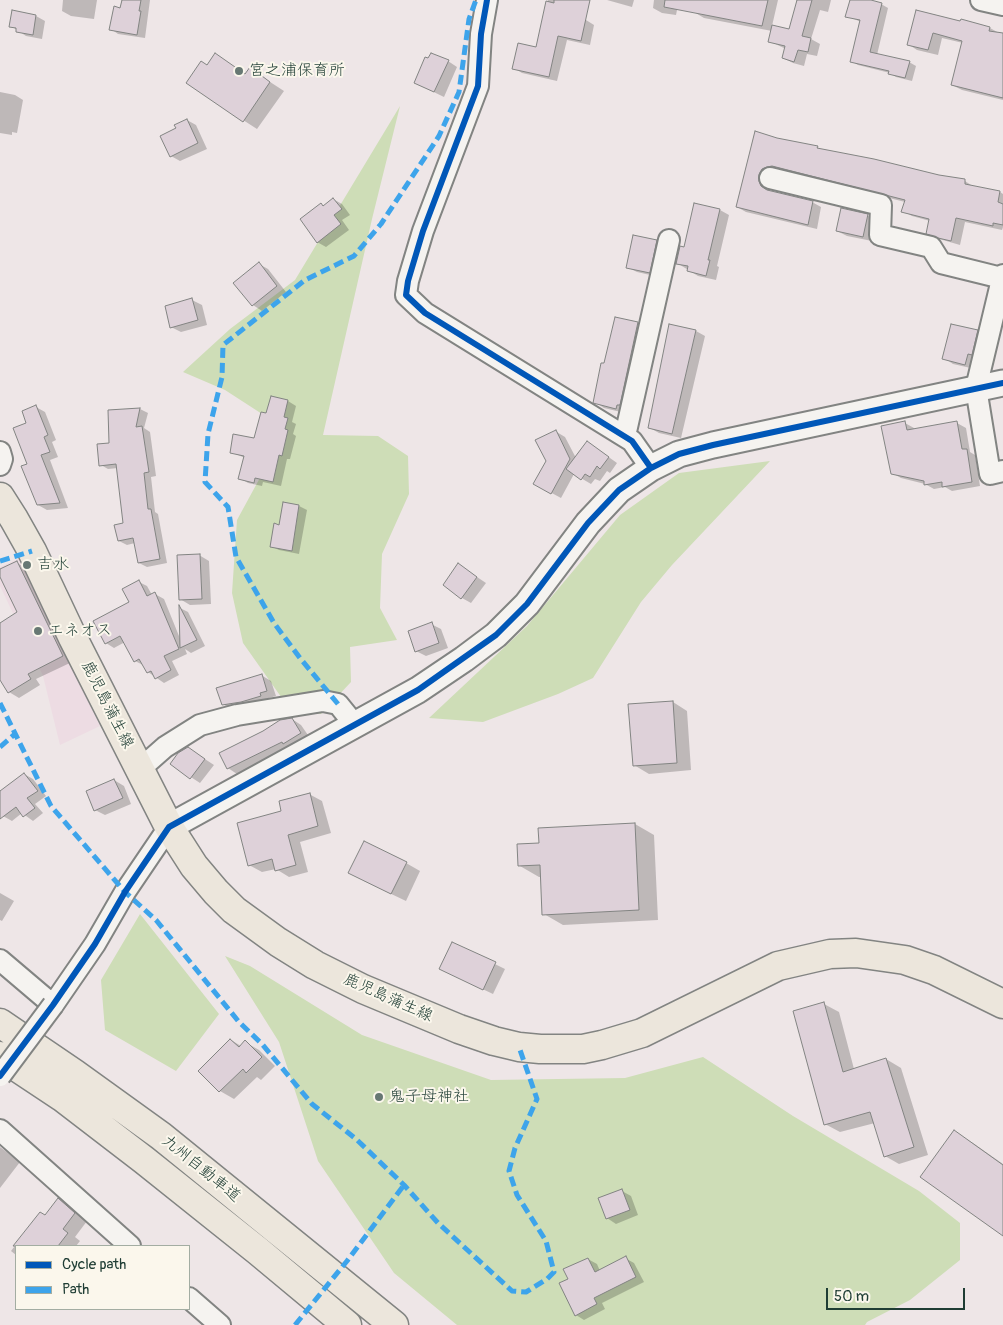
<!DOCTYPE html>
<html>
<head>
<meta charset="utf-8">
<style>
	body { margin:0 }
	#map { position:relative; width:1003px; height:1325px; overflow:hidden; background:#eee6e7; font-family:Pangolin,sans-serif }
	canvas { display:block }
	.legend { position:absolute; left:15px; top:1245px; width:175px; height:65px; box-sizing:border-box; background:#fbf7ec; border:1px solid #a3ada2; margin:0; padding:6px 9px; list-style:none; font-size:15px; color:#1f3d34 }
	.legend li { display:flex; align-items:center; gap:10px; height:25px }
	.legend b { width:25px; border:1px solid #a3ada2 }
	.scale { position:absolute; left:826px; top:1288px; width:139px; height:22px; box-sizing:border-box; border:2px solid #1f3d34; border-top:0; padding-left:6px; font-size:15px; line-height:18px; white-space:nowrap; color:#1f3d34; -webkit-text-stroke:4px #fbf7ec; paint-order:stroke }
</style>
</head>
<body>
<div id="map">
<canvas width="1003" height="1325"></canvas>
<ul class="legend">
<li><b style="height:6px;background:#0057b8"></b>Cycle path</li>
<li><b style="height:6px;background:#3da4eb"></b>Path</li>
</ul>
<div class="scale">50 m</div>
</div>
<script>
const g = document.querySelector('canvas').getContext('2d');
g.lineJoin = 'round';
function fillPath(path, color) {
  g.fillStyle = color;
  g.fill(path, 'evenodd');
}
function shape(rows) {
  const path = new Path2D();
  for (const r of rows) {
    path.moveTo(r[0], r[1]);
    for (let i = 2; i < r.length; i += 2) path.lineTo(r[i], r[i + 1]);
  }
  return path;
}
function strokePath(path, color, width, dash) {
  g.strokeStyle = color;
  g.lineWidth = width;
  g.lineCap = dash ? 'butt' : 'round';
  g.setLineDash(dash || []);
  g.stroke(path);
}
function label(font, color, halo, rows, align = 'center') {
  g.font = font + ' Pangolin,"Klee One",sans-serif';
  g.lineWidth = 4;
  g.setLineDash([]);
  g.textBaseline = 'middle';
  g.strokeStyle = halo;
  g.fillStyle = color;
  for (const [text, x, y, turn = 0] of rows) {
    g.save();
    g.translate(x, y);
    g.rotate((+turn || 0) * Math.PI / 180);
    g.textAlign = isNaN(turn) ? turn : align;
    if (halo) g.strokeText(text, 0, 0);
    g.fillText(text, 0, 0);
    g.restore();
  }
}
fillPath(shape([
	[20,558,100,726,60,745,43,676,0,586,0,567]
]), '#eddce3');
fillPath(shape([
	[400,106,372,219,323,435,378,436,408,456,409,494,382,554,380,608,397,640,350,647,351,682,321,714,291,711,243,643,232,593,237,520,268,463,276,423,225,390,183,372,230,329,295,280],
	[770,461,672,565,641,602,593,678,558,694,483,722,429,718,527,626,620,515,679,473],
	[140,914,219,1014,176,1071,105,1030,101,980],
	[225,956,250,966,362,1035,491,1080,625,1078,703,1057,793,1116,919,1191,960,1223,960,1260,910,1300,867,1322,865,1325,457,1325,394,1273,318,1161,279,1042]
]), '#ceddb7');
fillPath(shape([
	[63,0,97,0,94,19,71,16,62,11],
	[123,0,150,0,145,38,118,34,111,29,121,9],
	[548,0,571,0,567,16,586,20,594,25,590,45,567,40,557,81,522,73,514,68,537,48],
	[607,0,634,0,632,7],
	[654,0,679,0,676,15,662,13,653,8],
	[697,0,778,0,772,26,790,30,798,0,831,0,828,12,820,10,811,39,820,44,817,56,807,54,804,66,793,63,783,58,786,49,769,41,772,31,704,18,694,12],
	[851,0,866,0,881,4,888,8,877,55,909,62,916,66,912,81,896,77,890,73,858,65,851,61,861,22,847,16],
	[13,11,36,16,45,21,42,39,26,36,11,26],
	[916,12,990,28,999,33,1003,69,1003,100,962,90,952,85,963,43,942,38,938,55,917,50,908,44],
	[215,55,246,75,250,69,284,91,257,129,243,120,207,67],
	[448,61,457,67,444,97,415,83],
	[0,92,15,95,23,100,17,133,12,132,12,135,0,133],
	[187,120,196,125,207,149,180,161,171,156,177,129],
	[776,139,817,147,822,150,939,176,965,181,974,187,1000,192,1003,194,1003,227,1002,230,965,222,960,245,936,238,927,233,930,221,912,216,903,211,905,202,783,171,767,180,768,188,770,191,812,202,821,207,817,229,746,212,737,207],
	[333,199,342,204,350,215,342,220,349,230,326,247,317,242,321,205,324,206],
	[720,210,729,215,717,266,719,267,716,280,698,276,677,263,685,248],
	[867,215,876,221,872,241,847,236,837,231],
	[656,242,666,247,659,277,637,272,627,267],
	[259,264,268,269,286,292,262,311,253,305],
	[192,300,202,305,207,325,181,332,171,327],
	[616,319,638,323,647,329,625,413,604,408,595,402],
	[696,331,705,336,681,438,659,433,650,428],
	[977,332,986,337,975,369,953,364,944,358],
	[272,397,288,401,296,406,292,422,296,424,293,434,296,436,290,459,287,459,281,486,263,482,262,486,248,483,240,478,245,458,231,452,255,440,267,414],
	[36,407,45,412,56,440,52,442,58,457,50,460,68,508,47,510,38,505,29,465,28,424],
	[140,409,148,413,144,428,150,432,156,476,151,477,155,512,158,514,167,563,147,567,139,563,135,543,127,545,119,541,124,524,118,468,108,469,101,465,110,444,109,411],
	[905,423,914,428,914,430,957,423,966,428,970,452,975,455,980,486,952,491,945,487,934,489,925,484,901,478,892,473],
	[555,431,565,437,576,458,596,448,617,463,610,473,607,471,600,481,595,479,591,484,574,474,561,498,535,484,547,461],
	[284,503,299,506,307,510,299,554,279,550,271,546,280,526],
	[199,555,209,561,211,604,190,605,180,599],
	[17,563,26,568,72,662,36,679,40,685,19,698,9,692,0,677,0,624,19,613,0,574,0,571],
	[459,565,486,583,471,603,462,598],
	[139,582,147,586,152,595,155,594,164,599,181,641,180,608,188,612,205,646,191,653,185,649,187,654,172,661,179,675,164,683,148,672,145,666,135,661,125,642,114,648,106,643,130,603],
	[431,624,441,629,448,648,426,656,416,651],
	[261,675,271,681,276,696,269,698,270,701,232,710,223,704],
	[673,702,687,711,691,770,649,774,634,765],
	[292,719,301,725,310,738,237,774,228,768],
	[188,748,214,765,200,783,171,764],
	[24,774,33,779,46,796,35,804,43,813,33,821,22,813,12,821,3,816,0,812,0,792],
	[114,780,124,786,131,804,105,815,95,810],
	[309,794,322,801,331,833,300,842,308,872,289,877,276,869,262,872,249,865,283,812],
	[635,824,654,835,658,920,563,925,544,914,542,877,539,877,520,866,540,844],
	[406,863,420,871,406,901,364,881],
	[0,893,14,901,2,921,0,920],
	[452,943,505,969,493,994,440,969],
	[824,1004,839,1012,854,1069,886,1059,901,1068,928,1155,899,1164,885,1156,875,1123,840,1132,825,1124],
	[231,1040,241,1046,245,1042,259,1050,275,1066,261,1080,257,1077,234,1099,220,1091,200,1071],
	[954,1132,973,1143,1003,1164,1003,1235],
	[0,1147,20,1162,0,1188],
	[622,1191,631,1196,638,1215,616,1224,607,1218],
	[58,1199,71,1206,87,1221,75,1237,80,1241,76,1246,16,1246,16,1255,11,1251,40,1213,45,1216],
	[625,1258,634,1263,644,1282,602,1303,605,1309,584,1320,576,1315,569,1280,588,1259,597,1264,600,1271]
]), '#0003');
const building = shape([
	[122,0,141,0,139,11,141,11,137,35,109,30,114,6,120,8,122,0],
	[554,0,590,0,581,41,558,36,549,77,512,69,518,43,536,47,546,1,554,3,554,0],
	[665,0,768,0,762,26,664,7,665,0],
	[797,0,812,0,802,36,811,38,808,52,798,50,794,62,782,58,785,46,768,42,772,25,789,29,797,0],
	[850,0,871,0,882,3,870,52,910,61,905,78,888,74,889,71,850,62,860,20,845,17,850,0],
	[12,10,36,15,33,35,16,32,16,28,9,27,12,10],
	[916,10,960,21,961,19,990,27,989,31,1003,33,1003,98,951,85,962,41,933,33,928,50,907,45,916,10],
	[215,53,245,74,250,67,270,82,243,122,186,83,201,61,207,65,215,53],
	[431,53,449,60,434,92,414,83,425,57,428,58,431,53],
	[187,119,198,143,170,157,160,136,176,128,174,125,187,119],
	[755,131,777,138,818,146,817,148,874,159,939,175,965,179,965,184,1000,191,998,202,1003,204,1003,225,993,223,993,226,956,218,951,241,938,238,926,234,929,219,901,212,905,200,772,166,767,167,762,169,759,175,759,181,761,186,767,190,813,201,808,225,736,207,755,131],
	[333,198,342,209,334,215,341,224,317,243,300,219,321,203,323,206,333,198],
	[694,203,720,209,708,260,710,260,706,276,687,271,688,266,676,264,680,246,684,247,694,203],
	[841,208,868,214,863,237,836,231,841,208],
	[633,235,657,240,650,273,626,268,633,235],
	[259,262,277,286,252,306,233,283,259,262],
	[192,298,198,320,170,328,165,306,192,298],
	[615,317,638,322,620,405,617,405,616,409,593,403,601,363,604,363,615,317],
	[669,324,696,330,672,434,648,428,669,324],
	[951,324,978,330,972,355,968,354,965,365,942,359,951,324],
	[271,396,288,400,284,417,288,418,285,429,288,430,282,456,279,455,273,482,255,478,254,483,238,479,244,456,230,453,233,434,254,438,261,412,266,413,271,396],
	[36,405,48,435,44,437,50,452,41,455,60,503,37,505,21,466,27,464,13,428,26,423,22,411,36,405],
	[140,408,136,427,142,426,149,472,144,473,148,509,151,509,160,559,138,563,133,538,118,541,114,525,123,523,116,464,99,466,97,444,109,443,108,410,140,408],
	[905,421,907,430,957,421,962,449,967,449,972,482,942,487,942,482,924,485,924,481,891,474,881,426,905,421],
	[556,430,570,459,551,494,533,484,546,461,535,440,556,430],
	[587,441,609,457,600,469,597,466,590,477,585,474,581,480,566,469,587,441],
	[283,502,299,505,292,551,270,547,274,523,279,525,283,502],
	[200,554,202,599,179,600,177,555,200,554],
	[17,561,63,656,28,674,31,679,8,693,0,680,0,623,17,612,0,577,0,569,17,561],
	[458,563,477,577,461,599,443,585,458,563],
	[139,580,147,596,155,592,179,649,164,656,171,670,155,679,151,671,147,673,139,659,134,662,120,636,105,644,93,621,129,602,122,589,139,580],
	[179,605,197,640,180,648,179,605],
	[432,622,439,643,415,652,408,631,432,622],
	[262,674,267,691,260,693,261,696,241,702,222,705,216,688,262,674],
	[673,701,677,763,633,766,628,704,673,701],
	[292,718,301,733,283,744,282,742,227,769,219,753,263,731,280,720,292,718],
	[188,747,205,759,190,779,170,764,178,753,188,747],
	[24,773,38,791,27,798,35,808,23,817,16,807,0,819,0,791,24,773],
	[114,779,123,798,94,811,86,791,114,779],
	[310,793,318,826,288,835,296,865,275,871,272,859,248,866,237,823,281,811,279,801,310,793],
	[635,823,639,910,542,915,540,865,518,866,517,844,539,843,538,828,635,823],
	[364,841,407,862,391,894,348,873,364,841],
	[452,942,496,962,483,990,439,969,452,942],
	[824,1002,843,1072,886,1058,914,1147,884,1157,870,1112,824,1125,793,1011,824,1002],
	[230,1039,239,1047,245,1040,262,1057,246,1073,243,1069,219,1092,198,1071,230,1039],
	[954,1130,1003,1165,1003,1236,920,1177,954,1130],
	[622,1189,630,1210,606,1219,598,1198,622,1189],
	[58,1198,75,1213,63,1229,68,1233,58,1246,13,1246,40,1212,45,1215,58,1198],
	[626,1256,636,1277,594,1298,597,1304,575,1316,559,1283,568,1279,563,1269,588,1258,595,1272,626,1256]
]);
fillPath(building, '#ded1d9');
strokePath(building, '#828482', 1);
const minor = shape([
	[487,0,481,34,478,86,423,231,408,281,406,295,425,313,632,441,651,468],
	[981,0,1003,5],
	[770,178,881,205,880,235,931,247,941,263,1002,278],
	[1003,275,976,388,990,474,1003,471],
	[625,436,669,240],
	[0,452,2,459,0,465],
	[140,769,165,747,200,725,237,715,323,701,338,704,355,725],
	[0,960,53,1005,95,944,125,892,169,827],
	[0,1130,130,1246],
	[189,1298,220,1325]
]);
const tertiary = shape([
	[169,827,418,690,464,659,496,635,527,604,588,523,619,490,651,468,679,454,713,445,1003,383]
]);
const primary = shape([
	[0,497,14,519,32,551,73,638,169,827,194,866,216,892,234,910,278,942,315,965,363,989,459,1029,494,1041,519,1047,540,1049,583,1049,602,1045,642,1033,778,966,830,954,856,953,905,960,934,970,1003,1004]
]);
const motorway = shape([
	[0,1023,75,1074,161,1136,394,1325],
	[0,1056,62,1097,144,1160,258,1251,347,1325]
]);
strokePath(minor, '#828482', 24);
strokePath(tertiary, '#828482', 29);
strokePath(primary, '#828482', 31);
strokePath(motorway, '#828482', 31);
strokePath(minor, '#f5f3f0', 20);
strokePath(tertiary, '#f5f3f0', 25);
strokePath(primary, '#ece6dc', 28);
strokePath(motorway, '#ece6dc', 28);
const minorBridge = shape([
	[0,1076,53,1005]
]);
strokePath(minorBridge, '#828482', 24, []);
strokePath(minorBridge, '#f5f3f0', 20);
strokePath(shape([
	[0,561,32,551],
	[0,703,51,806,125,892,156,920,239,1022,262,1044,312,1104,356,1139,404,1185,438,1223,512,1291,526,1292,547,1279,554,1272,546,1241,517,1195,509,1171,515,1148,537,1099,519,1047],
	[338,704,300,658,274,623,236,557,228,507,205,482,208,434,222,377,223,345,305,280,354,256,381,224,439,136,459,92,469,19,476,0],
	[0,747,15,734],
	[295,1325,347,1261,404,1185]
]), '#3da4eb', 5, [10, 5]);
strokePath(shape([
	[487,0,481,34,478,86,423,231,408,281,406,295,425,313,632,441,651,468],
	[0,1076,53,1005,95,944,125,892,169,827,418,690,496,635,527,604,588,523,619,490,651,468,679,454,713,445,1003,383]
]), '#0057b8', 6);
for (const [x, y, r, color] of [
	[239,71,5,"#677873"],
	[27,565,5,"#677873"],
	[38,631,5,"#677873"],
	[379,1097,5,"#677873"]
]) {
  const dot = new Path2D();
  dot.arc(x, y, r, 0, 2 * Math.PI);
  g.fillStyle = color;
  g.fill(dot);
  strokePath(dot, '#fbf7ec', 2);
}
label('16px', '#1f3d34', '#fbf7ec', [
	["宮之浦保育所",249,71],
	["吉水",37,565],
	["エネオス",48,631],
	["鬼子母神社",389,1097]
], 'left');
label('16px', '#1f3d34', '#fbf7ec', [
	["鹿児島蒲生線",107,705,63],
	["鹿児島蒲生線",388,998,24],
	["九州自動車道",201,1169,39]
]);
</script>
</body>
</html>
